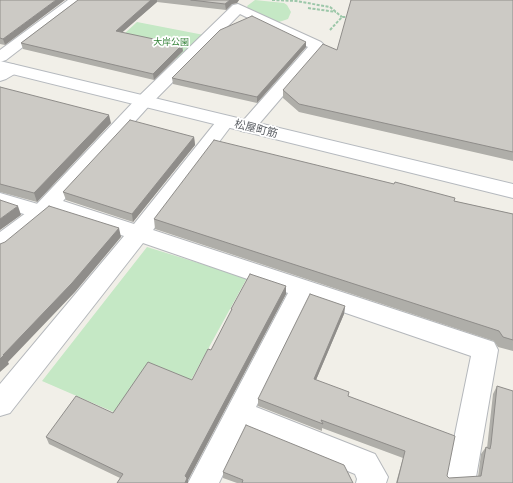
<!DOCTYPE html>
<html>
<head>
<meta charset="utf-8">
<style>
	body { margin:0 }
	canvas { display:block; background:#f1efe8 }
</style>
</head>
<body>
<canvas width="513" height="483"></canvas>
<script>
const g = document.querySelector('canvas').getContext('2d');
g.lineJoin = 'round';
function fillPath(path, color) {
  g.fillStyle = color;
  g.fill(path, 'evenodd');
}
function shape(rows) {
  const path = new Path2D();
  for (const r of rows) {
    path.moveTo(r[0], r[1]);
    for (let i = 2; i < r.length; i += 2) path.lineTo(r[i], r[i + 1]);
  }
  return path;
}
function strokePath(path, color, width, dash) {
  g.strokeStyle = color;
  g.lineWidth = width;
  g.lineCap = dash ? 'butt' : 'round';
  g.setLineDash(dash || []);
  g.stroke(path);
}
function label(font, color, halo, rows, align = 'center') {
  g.font = font + ' "Alegreya Sans","Noto Sans JP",sans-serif';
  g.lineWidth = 3.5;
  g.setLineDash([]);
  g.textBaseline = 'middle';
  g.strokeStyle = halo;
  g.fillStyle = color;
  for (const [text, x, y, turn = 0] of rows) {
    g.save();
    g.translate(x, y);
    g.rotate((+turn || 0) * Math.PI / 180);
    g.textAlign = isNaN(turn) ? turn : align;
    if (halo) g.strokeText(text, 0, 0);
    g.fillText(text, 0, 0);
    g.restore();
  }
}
fillPath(shape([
	[255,0,284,3,287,5,291,12,288,19,279,22,275,22,248,8,247,6],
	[137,22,204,35,181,59,113,44],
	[147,247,247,278,162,433,42,381]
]), '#c5e8c5');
const street = shape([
	[68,0,84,0,6,60,0,62,0,50,68,0],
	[238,4,321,42,324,45,323,49,253,131,247,132,241,131,238,127,241,123,308,47,240,14,149,106,63,201,134,224,219,118,225,117,231,118,234,122,153,230,494,342,498,350,475,483,445,483,471,356,308,300,256,407,375,454,388,477,386,483,356,483,357,479,355,474,245,429,219,483,188,483,288,293,143,243,10,413,0,416,0,384,124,236,52,213,8,250,0,252,0,232,34,207,137,98,233,5,238,4],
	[12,64,18,66,20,69,18,72,6,79,0,81,0,69,12,64]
]);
const secondary = shape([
	[0,61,513,184,513,198,0,71,0,61],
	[0,193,48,207,51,212,48,217,41,219,0,207,0,193]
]);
strokePath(street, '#b5b8bc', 2);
strokePath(secondary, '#b6babf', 2);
strokePath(shape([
	[272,0,296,1,330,7,342,17],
	[308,8,336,12],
	[330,30,342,17,349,17]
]), '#9cc7a9', 2, [3, 1.5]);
fillPath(street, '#fff');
fillPath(secondary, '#fff');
fillPath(shape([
	[0,0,5,45,0,44],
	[78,0,239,0,237,3,232,4,226,10,157,2,122,32,183,51,154,80,23,49,21,43],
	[513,0,513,161,299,112,283,98,283,90,337,50],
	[306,42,306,47,257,103,173,84,172,78],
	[0,87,111,123,37,202,0,192],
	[194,137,195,145,133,222,66,200,63,192],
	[454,201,513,214,513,351,498,347,494,341,155,229,154,219],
	[286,286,286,294,188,480,188,483,117,483,120,478,49,444,46,437,113,413,192,380,211,350,231,312,231,309],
	[345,306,344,314,316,380,348,396,449,478,478,477,481,454,486,447,487,448,493,394,497,386,513,483,396,483,403,458,322,428,322,431,258,406,258,399],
	[223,472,353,483,237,483,223,478]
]), '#afaea9');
fillPath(shape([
	[56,0,65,0,5,45,3,39],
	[151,0,157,0,157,2,117,37,116,31],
	[230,0,239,0,237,3,232,4,226,10,225,4],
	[306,42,306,47,257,103,257,97],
	[182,45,183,51,154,80,153,74],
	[109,115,111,123,37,202,34,193],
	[194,137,195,145,133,222,132,214],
	[18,206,21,215,0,230,0,219],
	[119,228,121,237,75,292,8,362,9,364,0,372,0,359,3,355],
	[286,286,286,294,188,480,188,483,185,483,185,476],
	[345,306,344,314,313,387,314,379]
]), '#8f8d8a');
const building = shape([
	[0,0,56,0,3,39,0,38,0,0],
	[78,0,151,0,116,31,182,45,153,74,21,43,78,0],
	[191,0,230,0,225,4,191,0],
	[351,0,513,0,513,152,299,104,283,90,323,44,337,50,351,0],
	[252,16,306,42,257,97,172,78,220,30,252,16],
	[0,87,109,115,34,193,0,184,0,87],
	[130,120,194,137,132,214,63,192,130,120],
	[214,140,394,184,395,182,455,198,454,201,513,214,513,340,503,337,499,331,154,219,214,140],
	[0,200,18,206,0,219,0,200],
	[49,206,119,228,72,283,3,355,4,355,0,359,0,244,5,242,49,206],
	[250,274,286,286,185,476,187,478,185,483,117,483,123,474,46,437,76,396,113,413,148,362,192,380,208,349,211,350,232,309,231,309,250,274],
	[310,294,345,306,314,379,349,392,348,396,455,436,447,476,449,478,481,476,486,447,490,449,491,444,497,386,513,391,513,483,397,483,405,451,321,420,323,424,258,399,310,294],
	[246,425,344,465,353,483,242,483,243,480,223,472,246,425]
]);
fillPath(building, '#cccac5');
strokePath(building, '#8f8d8a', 1);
label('9px', '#348238', '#fff', [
	["大岸公園",171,42]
]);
label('11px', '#5f6368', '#fff', [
	["松屋町筋",256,129,14]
]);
</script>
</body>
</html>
